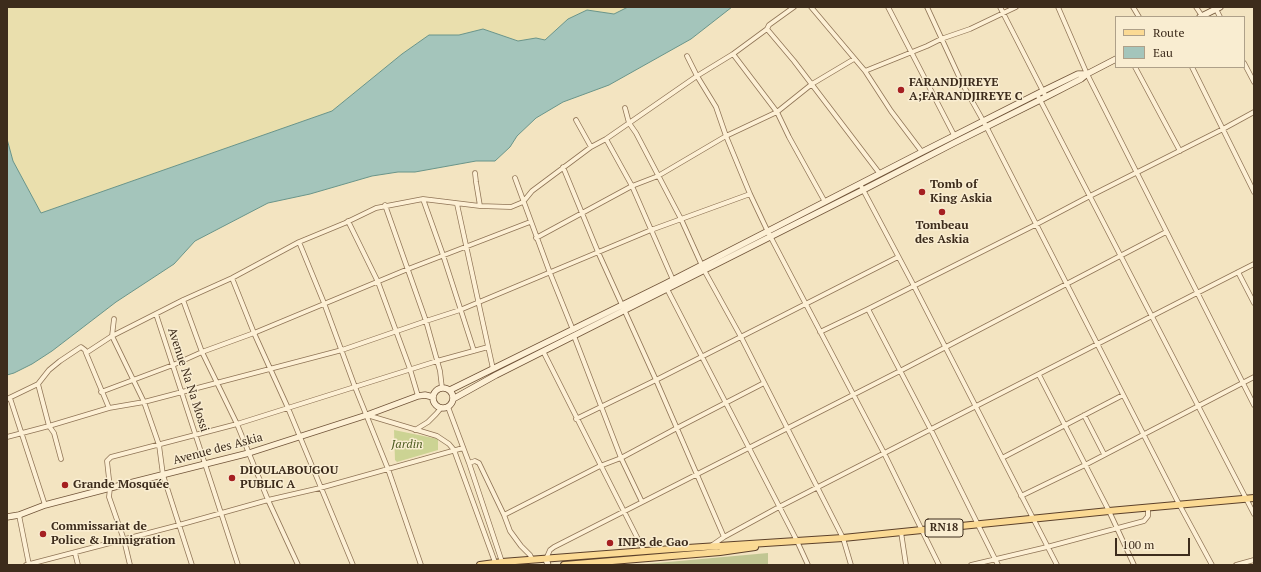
<!DOCTYPE html>
<html>
<head>
<meta charset="utf-8">
<style>
	body { margin:0 }
	#map { position:relative; width:1261px; height:572px; overflow:hidden; background:#f3e4c1; font-family:"PT Serif",serif }
	canvas { display:block }
	.frame { position:absolute; inset:0; border:8px solid #3d2c1c; pointer-events:none }
	.legend { position:absolute; left:1115px; top:16px; width:130px; height:52px; box-sizing:border-box; background:#f9edd1; border:1px solid #aea089; margin:0; padding:5px 7px; list-style:none; font-size:12px; color:#3d2c1c }
	.legend li { display:flex; align-items:center; gap:8px; height:20px }
	.legend b { width:20px; border:1px solid #aea089 }
	.scale { position:absolute; left:1115px; top:538px; width:75px; height:18px; box-sizing:border-box; border:2px solid #3d2c1c; border-top:0; padding-left:5px; font-size:12px; line-height:14px; white-space:nowrap; color:#3d2c1c; -webkit-text-stroke:3px #f9edd1; paint-order:stroke }
</style>
</head>
<body>
<div id="map">
<canvas width="1261" height="572"></canvas>
<div class="frame"></div>
<ul class="legend">
<li><b style="height:5px;background:#fbda94"></b>Route</li>
<li><b style="height:11px;background:#a4c5bb"></b>Eau</li>
</ul>
<div class="scale">100 m</div>
</div>
<script>
const g = document.querySelector('canvas').getContext('2d');
g.lineJoin = 'round';
function fillPath(path, color) {
  g.fillStyle = color;
  g.fill(path, 'evenodd');
}
function shape(rows) {
  const path = new Path2D();
  for (const r of rows) {
    if (r.length === 3) {
      path.moveTo(r[0] + r[2], r[1]);
      path.arc(r[0], r[1], r[2], 0, 2 * Math.PI);
      continue;
    }
    path.moveTo(r[0], r[1]);
    for (let i = 2; i < r.length; i += 2) path.lineTo(r[i], r[i + 1]);
  }
  return path;
}
function strokePath(path, color, width, dash) {
  g.strokeStyle = color;
  g.lineWidth = width;
  g.lineCap = dash ? 'butt' : 'round';
  g.setLineDash(dash || []);
  g.stroke(path);
}
function label(font, color, halo, rows, align = 'center') {
  g.font = font + ' "PT Serif",serif';
  g.lineWidth = 3;
  g.setLineDash([]);
  g.textBaseline = 'middle';
  g.strokeStyle = halo;
  g.fillStyle = color;
  for (const [text, x, y, turn = 0] of rows) {
    g.save();
    g.translate(x, y);
    g.rotate((+turn || 0) * Math.PI / 180);
    g.textAlign = isNaN(turn) ? turn : align;
    if (halo) g.strokeText(text, 0, 0);
    g.fillText(text, 0, 0);
    g.restore();
  }
}
fillPath(shape([
	[7,7,628,7,614,14,587,10,568,19,545,40,536,38,519,41,483,29,459,35,429,35,402,54,332,111,41,213,13,161,7,139]
]), '#eadfad');
fillPath(shape([
	[394,430,438,439,438,450,397,462,395,460]
]), '#ccd393');
fillPath(shape([
	[768,553,768,565,635,565]
]), '#c1c693');
const water = shape([
	[628,7,732,7,691,39,609,85,563,102,536,118,517,136,510,147,495,161,476,161,415,172,398,172,372,176,310,194,268,203,195,241,174,264,116,302,52,351,32,364,14,373,7,375,7,139,13,161,41,213,332,111,402,54,429,35,459,35,483,29,518,41,536,38,545,40,568,19,587,10,614,14,628,7]
]);
fillPath(water, '#a4c5bb');
strokePath(water, '#699489', 1);
const street = shape([
	[811,7,865,71,891,111,922,152],
	[888,7,954,135],
	[927,7,962,83,986,126,1179,504,1212,565],
	[1000,7,1046,97],
	[1058,7,1087,74,1254,405],
	[1133,7,1139,17],
	[1196,7,1202,16],
	[1216,9,1220,17],
	[767,29,794,61,880,174],
	[733,54,777,112,789,137,825,202],
	[687,56,697,76,716,107,726,136,750,194,768,232,884,453,939,565],
	[1244,63,1254,82],
	[1135,67,1180,151],
	[1192,67,1254,192],
	[865,71,927,46,941,39,970,29,1016,7],
	[1037,94,1254,514],
	[625,108,629,123,636,133,681,219,704,270,741,337,843,538,851,565],
	[576,120,591,147],
	[606,139,632,186,673,280],
	[563,167,598,252,656,380,724,537],
	[475,173,476,182,480,206],
	[515,178,550,273,573,330],
	[860,184,914,286,1057,565],
	[423,199,443,255,474,351],
	[457,204,493,369],
	[385,205,426,321,440,371,442,388],
	[348,221,378,282,410,369,418,396],
	[536,238,632,186,658,176,726,136,777,112,812,84,854,59],
	[299,242,324,303,355,387,388,469,421,565],
	[1238,272,1254,303],
	[232,278,254,333,288,408,353,565],
	[666,287,797,541,808,565],
	[183,300,202,352,237,424,268,500,298,565],
	[868,309,931,430,998,565],
	[156,314,238,565],
	[114,319,112,336,144,402,159,445,163,475,192,565],
	[820,332,868,309,1035,225,1090,196,1223,129,1254,112],
	[574,336,621,458,642,502],
	[543,351,644,551],
	[86,353,109,408],
	[1039,375,1109,511,1134,565],
	[38,384,49,426,54,433,61,459],
	[101,392,173,365,202,352,254,333,408,269,530,222],
	[10,398,45,505],
	[7,399,38,384,49,370,60,361,81,347,85,350,86,353,112,336,183,300,232,278,299,242,345,223,376,208,423,199,480,206,511,207,523,202,532,191,591,147,606,139,697,76,733,54,767,29,769,25,794,7],
	[448,407,469,463,503,565],
	[367,415,437,436,449,444,454,450,496,565],
	[1084,415,1104,454],
	[576,419,656,380,898,257],
	[415,430,428,422,436,414,441,408],
	[7,437,49,426,109,408,144,402,342,350,426,321,460,310,651,230,750,194],
	[1002,458,1123,395],
	[469,463,475,461,479,463,504,515,510,531,521,546,530,555,532,559],
	[1021,496,1085,465,1254,377],
	[19,515,29,565],
	[504,515,600,466,621,458,677,428,764,383],
	[901,532,906,565],
	[711,546,724,537,779,507,1197,293,1254,264],
	[75,553,78,565],
	[546,559,550,550,554,547,900,371,1166,232],
	[26,565,179,525,268,500,320,488,463,448],
	[130,565,124,540,109,497,110,488,107,461,111,457,237,424,437,361,488,347],
	[971,565,1047,547,1144,521,1148,516,1148,508],
	[1236,565,1254,560]
]);
const secondary = shape([
	[1200,17,1220,7],
	[443,398,10],
	[450,390,665,284,922,152,1043,91,1078,74,1086,74],
	[453,399,496,375,863,190,954,143,1040,100,1081,79,1087,74,1116,59],
	[7,517,19,515,45,505,110,488,249,453,367,415,418,396,425,395,433,397],
	[546,559,548,565]
]);
const primary = shape([
	[480,565,502,562,672,549,843,538,1109,511,1254,498],
	[564,565,720,552,755,547]
]);
strokePath(street, '#8f7456', 5.5);
strokePath(secondary, '#715439', 7);
strokePath(primary, '#5c412b', 8);
strokePath(street, '#fdf0d5', 4);
strokePath(secondary, '#fdf0d5', 5.5);
strokePath(primary, '#fbda94', 6);
for (const [x, y, r, color] of [
	[901,90,4,"#a51f21"],
	[922,192,4,"#a51f21"],
	[942,212,4,"#a51f21"],
	[232,478,4,"#a51f21"],
	[65,485,4,"#a51f21"],
	[43,534,4,"#a51f21"],
	[610,543,4,"#a51f21"]
]) {
  const dot = new Path2D();
  dot.arc(x, y, r, 0, 2 * Math.PI);
  g.fillStyle = color;
  g.fill(dot);
  strokePath(dot, '#f9edd1', 1.5);
}
for (const [x, y, w] of [
	[944,528,38]
]) {
  const box = new Path2D();
  box.roundRect(x - w / 2, y - 9, w, 18, 3);
  g.fillStyle = '#f9edd1';
  g.fill(box);
  strokePath(box, '#3d2c1c', 1);
}
label('bold 11px', '#3d2c1c', null, [
	["RN18",944,528]
]);
label('bold 12px', '#3d2c1c', '#f9edd1', [
	["FARANDJIREYE",909,83],
	["A;FARANDJIREYE C",909,97],
	["Tomb of",930,185],
	["King Askia",930,199],
	["Tombeau",942,226,"center"],
	["des Askia",942,240,"center"],
	["DIOULABOUGOU",240,471],
	["PUBLIC A",240,485],
	["Grande Mosquée",73,485],
	["Commissariat de",51,527],
	["Police & Immigration",51,541],
	["INPS de Gao",618,543]
], 'left');
label('12px', '#3d2c1c', '#f9edd1', [
	["Avenue Na Na Mossi",188,380,72],
	["Avenue des Askia",218,449,-15]
]);
label('italic 12px', '#4d5c20', '#f9edd1', [
	["Jardin",407,445]
]);
</script>
</body>
</html>
